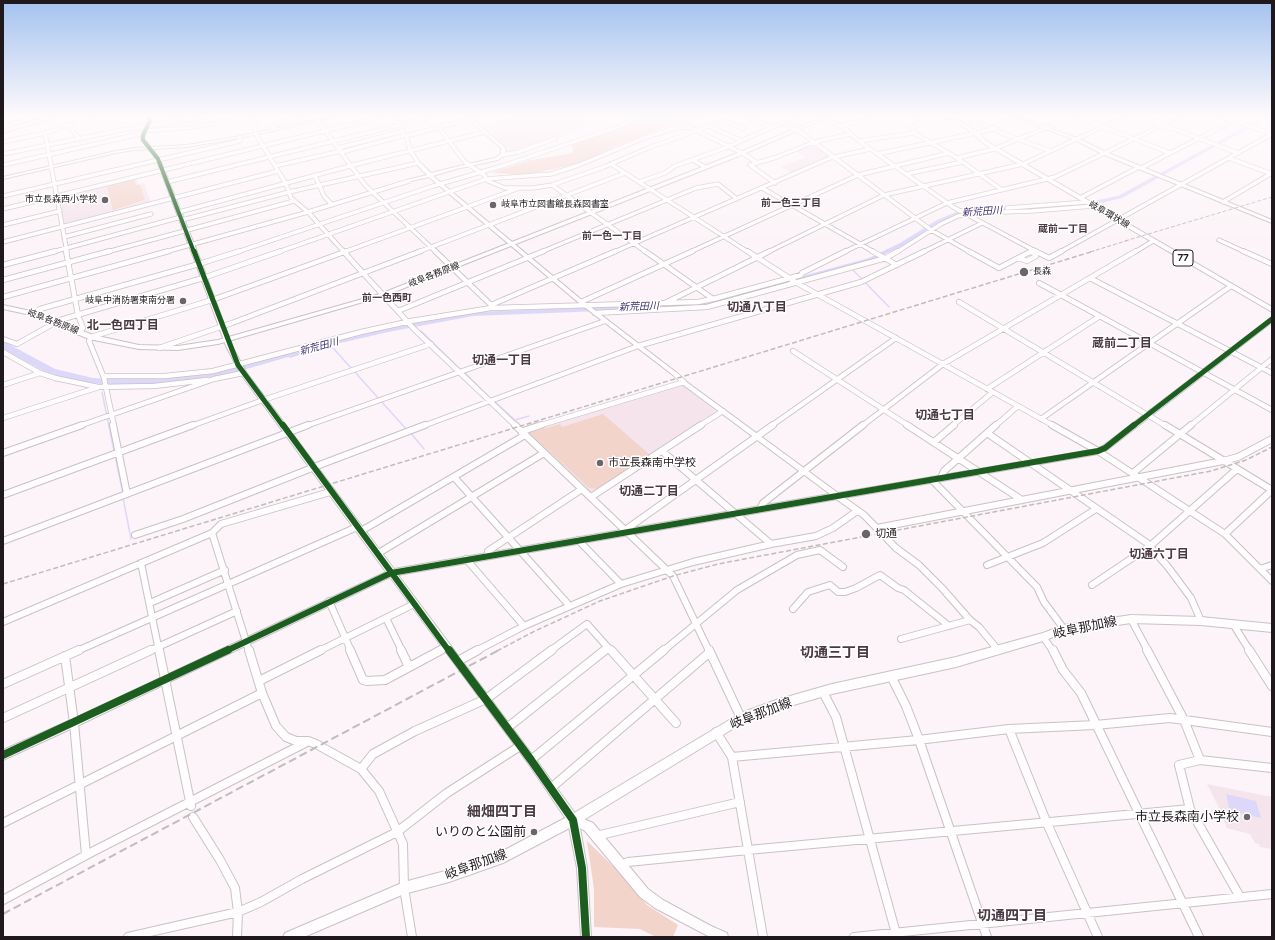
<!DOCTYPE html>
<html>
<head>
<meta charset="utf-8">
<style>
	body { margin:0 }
	#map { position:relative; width:1275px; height:940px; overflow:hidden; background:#fcf4f8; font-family:"Space Grotesk",sans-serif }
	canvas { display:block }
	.frame { position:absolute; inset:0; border:4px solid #1f181c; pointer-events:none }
</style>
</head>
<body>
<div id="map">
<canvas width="1275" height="940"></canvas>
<div class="frame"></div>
</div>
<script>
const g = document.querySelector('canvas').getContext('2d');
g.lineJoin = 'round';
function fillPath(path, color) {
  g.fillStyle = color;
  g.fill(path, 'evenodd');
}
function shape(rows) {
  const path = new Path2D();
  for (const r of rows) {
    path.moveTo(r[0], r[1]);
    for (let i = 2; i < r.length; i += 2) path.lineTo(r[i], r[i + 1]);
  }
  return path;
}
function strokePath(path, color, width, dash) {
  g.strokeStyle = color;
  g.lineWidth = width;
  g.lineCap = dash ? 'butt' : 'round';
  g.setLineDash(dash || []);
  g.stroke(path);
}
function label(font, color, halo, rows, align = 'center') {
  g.font = font + ' "Space Grotesk","Noto Sans JP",sans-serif';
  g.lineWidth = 3;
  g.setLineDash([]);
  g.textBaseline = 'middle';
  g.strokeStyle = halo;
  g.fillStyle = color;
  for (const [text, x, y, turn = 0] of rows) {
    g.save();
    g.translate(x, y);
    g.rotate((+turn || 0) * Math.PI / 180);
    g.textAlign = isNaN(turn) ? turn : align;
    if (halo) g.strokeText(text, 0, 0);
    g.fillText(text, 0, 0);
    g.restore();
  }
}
fillPath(shape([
	[514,116,584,116,598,124,582,128,558,138,509,153,508,149,503,143,481,125],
	[814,143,832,157,794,174,781,167,806,157,795,151],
	[136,177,138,184,144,183,151,203,63,225,59,196],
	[682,385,717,412,593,494,591,493,528,433,529,431],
	[1207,784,1272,797,1272,849,1260,847,1259,844,1255,843,1250,834,1227,828,1218,806]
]), '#f5e4ec');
fillPath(shape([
	[639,116,705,116,705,119,670,125,616,146,581,163,526,175,491,173,531,160,573,153,572,142],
	[131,180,134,180,136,185,140,185,145,200,113,210,107,187],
	[603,414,650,455,598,489,589,488,529,433,560,424,562,427],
	[587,841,616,869,647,905,678,925,673,937,656,937,640,929,594,927,594,889]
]), '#f3d4cb');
fillPath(shape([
	[3,341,55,369,93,378,110,379,157,379,222,371,301,350,302,353,226,375,156,384,112,385,79,382,45,372,3,349],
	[1226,794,1256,801,1261,818,1230,811]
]), '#ddd8f9');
strokePath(shape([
	[1244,116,1254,123]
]), '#ddd8f9', 1);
strokePath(shape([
	[853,270,889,307],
	[421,331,461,370],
	[333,348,352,369],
	[355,372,379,399],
	[464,372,491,399],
	[102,392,114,451],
	[381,401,407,430],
	[494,401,515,420,529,416],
	[410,432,424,449],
	[115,455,123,494],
	[123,498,131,539]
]), '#ddd8f9', 1.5);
fillPath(shape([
	[1265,116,1271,116,1122,198,1093,205,1041,209,1038,207,1041,205,1093,201,1118,196,1265,116],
	[1018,206,1021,208,1020,209,959,215,941,222,904,245,873,260,703,307,473,316,388,332,336,344,290,358,286,355,287,353,335,340,388,328,473,312,703,303,869,258,900,243,937,220,956,212,1018,206]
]), '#ddd8f9');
const minorFar3 = shape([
	[148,116,150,121,142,138,150,148],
	[246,116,255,126,256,134,286,184,291,198,308,212,344,252],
	[395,116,406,136,411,152,420,165],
	[745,116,769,127],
	[818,116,843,127,859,141,953,207,1037,252],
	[913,116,924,121,950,117],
	[966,116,1004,134,1050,151],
	[1075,116,1170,153],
	[1139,116,1238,153],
	[1219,116,1272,134],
	[718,118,744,129],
	[753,119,765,116],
	[922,120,917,125,910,127,916,134,957,158,1002,190],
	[150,121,185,116],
	[318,121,365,185,436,252],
	[781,123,799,131,931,230,970,252],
	[68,124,79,139],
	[709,126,740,140],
	[840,126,876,116],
	[3,127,35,116],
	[438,127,465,162,484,175,488,181,505,188,533,188,552,185,604,167,648,148,709,126,717,120,718,116],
	[274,129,273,127,283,121,304,116],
	[145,131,194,127,255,116],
	[45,133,67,252],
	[406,136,482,116],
	[859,141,914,133],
	[3,142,45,133,94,116],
	[338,148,403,131],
	[342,152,406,135],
	[3,154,122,130,212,116],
	[877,154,990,130,1014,116],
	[503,155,518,152,555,139],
	[957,158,994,149,1075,116],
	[1229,158,1272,174],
	[693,160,705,167],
	[611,164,748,252],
	[3,165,144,133],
	[275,166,341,151],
	[1141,168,1233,121],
	[906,174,963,162],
	[315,176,324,196,332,205],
	[167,182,436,116],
	[639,182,665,173,675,166,725,148,797,116],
	[775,183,750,165,777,157,814,142,850,134],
	[552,185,646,252],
	[762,188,874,252],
	[3,196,240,141,240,137],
	[1080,198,1139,167],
	[1223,202,1272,173],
	[1007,208,1087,202],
	[3,209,386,116],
	[959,211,979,209],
	[179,212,361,163,485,132],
	[182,220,289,192,418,163],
	[3,225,60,211],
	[64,237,151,214],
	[1219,240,1245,252],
	[3,242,278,171],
	[52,252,181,217],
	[107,252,294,201],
	[165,252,308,212,409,181],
	[237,252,433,186,502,166,618,127,639,118],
	[278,252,486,179,551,174,579,165,644,138,675,128,689,127,742,153,756,162],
	[344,252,519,188],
	[418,252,625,173],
	[541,252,696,188,718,184,737,199],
	[614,252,830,158,870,149],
	[690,252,858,175,949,153],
	[768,252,884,195,1023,164,1126,116],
	[844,252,947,203,1055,177,1181,116],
	[897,252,941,224,958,216,976,213,1032,211,1094,206],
	[923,252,982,223],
	[1030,252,1034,250,1032,252],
	[1060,252,1272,134],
	[1135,252,1153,241]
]);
const minorFar2 = shape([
	[66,251,78,315,83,328,79,332],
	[343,251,414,329,516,426],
	[435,251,491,305,616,251],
	[645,251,713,299,801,275,802,273,846,251],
	[747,251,797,283,1054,426],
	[872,251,897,265],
	[968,251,999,268,1018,258],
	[1035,251,1049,258,1062,251],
	[1243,251,1272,264],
	[1018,258,1027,261,1036,256,1032,252,1033,251],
	[1018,258,1032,251],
	[3,265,56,251],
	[1090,278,1272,373],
	[3,280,110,251],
	[1039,283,1272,410],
	[3,297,169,251],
	[581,302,693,251],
	[959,302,1166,426],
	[665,303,770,251],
	[491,308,698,302,713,299],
	[398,311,544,251],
	[33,313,40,309,199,264,240,251],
	[595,313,707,307,886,258,898,251],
	[3,339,17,344,60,320,203,278,281,251],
	[159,348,232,323,421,251],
	[793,351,909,426],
	[3,352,40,373,55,378,98,387],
	[104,376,165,376,213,371,361,332,411,321,491,308,491,305],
	[3,385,40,373],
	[987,389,1100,316],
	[3,418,99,387,154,386,207,380],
	[1041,419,1231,286],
	[79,426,214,379,243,373],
	[114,426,104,378,89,341,91,337,212,300,347,251],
	[191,426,263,400,431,344],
	[306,426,605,321],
	[423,426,638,346,861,282,925,251],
	[538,426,684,382,675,374],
	[699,426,723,411],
	[771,426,896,338],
	[862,426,943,364,1136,251],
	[952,426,993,392],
	[995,426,1018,406],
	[1190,426,1272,359]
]);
const minorFar1 = shape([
	[113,425,127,494],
	[515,425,673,576,709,651],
	[907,425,1022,500],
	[1052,425,1098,451,1225,534,1272,581],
	[1165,425,1272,490],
	[522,433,526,430,541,425],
	[987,433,1147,543,1168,567,1191,598,1201,621],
	[934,442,954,425],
	[662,451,771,544],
	[3,453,82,425],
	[1133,473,1191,425],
	[454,477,567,603,568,606],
	[941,478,944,471,996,425],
	[932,480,1037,587,1044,602,1064,629],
	[3,495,193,425],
	[837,496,864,515,896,548,919,565,942,588,970,620,979,627,998,650],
	[591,497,701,425],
	[760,509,763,503,863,425],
	[877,528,1223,461,1238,457,1272,439],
	[361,531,525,435],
	[627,531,628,528,773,425],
	[212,533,249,651],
	[1225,534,1272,490],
	[135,535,183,519,322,464,425,425],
	[578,540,621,584],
	[3,541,308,425],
	[377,554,544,453],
	[488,555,488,551,582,489],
	[466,559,524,626],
	[141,563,159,651],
	[987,565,1043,543,1096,509],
	[1260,569,1272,565],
	[1092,585,1150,546,1237,469],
	[329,601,351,651],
	[150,603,225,570],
	[793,609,808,592,830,585,838,592,845,592,856,588,880,575,898,588,904,590,949,626],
	[386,618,402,651],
	[1131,619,1148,651],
	[3,622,212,533,221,524,330,492],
	[1233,624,1250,651],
	[1043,637,1053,651],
	[901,639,970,620],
	[77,651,357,527],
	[149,651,237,611],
	[319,651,414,604],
	[439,651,447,647],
	[476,651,524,626,621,584,693,562,771,544,816,536,833,528,857,511],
	[550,651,587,624,611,651],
	[604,651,608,648],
	[663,651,737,590,797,555,820,550,843,567]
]);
const minor = shape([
	[159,650,191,806],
	[249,650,262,693,276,726,286,737,296,741,308,741,316,744,361,769,379,791,403,844,404,888,412,937],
	[350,650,363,680,367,681,385,680,441,650],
	[401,650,409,667],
	[611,650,676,723],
	[709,650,741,718],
	[1053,650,1063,670,1081,693,1199,937],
	[1147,650,1184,720,1200,760],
	[1249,650,1272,686],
	[65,656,74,723,86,855],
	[458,661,478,650],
	[891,676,906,706,918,737,987,937],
	[259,681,321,650],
	[3,684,79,650],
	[823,692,836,717,897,937],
	[3,718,151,650],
	[507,728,605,650],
	[1009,729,1046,821,1098,937],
	[716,732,732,757,763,937],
	[732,757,918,740,1009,729,1095,725,1170,718,1272,732],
	[531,760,664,650],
	[361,769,373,754,415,731,486,699,552,650],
	[551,788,710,652],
	[193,817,220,860,235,888,238,912,237,937],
	[3,823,262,693],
	[596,836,740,802],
	[621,865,628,862,748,850,1190,809],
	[1240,897,1190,809,1179,765,1200,760,1272,768],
	[3,900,90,853,305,743],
	[128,937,238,912,261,902,302,879,397,832,447,793,520,746],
	[854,937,1272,894]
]);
const tertiary = shape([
	[335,116,341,116,240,138,187,147,153,149,160,159,202,264,232,346,246,372,394,569,830,494,682,384,681,382,682,380,684,380,838,493,1097,449,1103,446,1272,317,1272,322,1107,450,1098,454,398,575,534,757,577,816,593,823,648,889,663,900,711,926,727,933,728,937,710,937,655,908,640,897,585,831,580,828,587,868,591,937,581,937,577,868,568,822,528,763,390,577,77,726,3,760,3,750,71,720,386,572,240,373,226,346,196,264,156,159,149,149,134,150,116,153,3,179,3,177,116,151,134,148,187,145,240,136,335,116],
	[464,116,468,116,505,147,506,152,505,155,498,160,456,169,433,176,583,301,677,373,678,374,677,375,673,375,579,303,429,177,407,182,407,180,427,175,418,166,418,164,422,164,431,173,455,167,495,158,501,154,501,148,464,116],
	[1010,116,1015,116,1077,138,1106,152,1272,220,1272,223,1102,154,1075,140,1010,116]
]);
const secondary = shape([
	[825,116,830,116,744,154,384,296,218,344,178,350,139,349,89,339,31,315,3,309,3,305,35,312,93,335,139,345,178,346,218,340,380,294,740,152,825,116],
	[1131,615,1201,617,1272,624,1272,632,1201,625,1131,623,1064,633,1043,641,956,667,832,694,776,710,744,722,577,824,503,863,449,882,404,894,304,937,283,937,285,933,404,882,449,870,497,854,569,816,741,713,776,700,832,684,956,657,1043,633,1064,625,1131,615]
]);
const primary = shape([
	[52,116,59,116,3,133,3,129,52,116],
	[947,116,952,116,976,131,988,142,1272,307,1272,312,984,144,972,133,947,116]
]);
strokePath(minorFar3, '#c9c2c5', 5);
strokePath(minorFar2, '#c9c2c5', 6);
strokePath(minorFar1, '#c9c2c5', 8);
strokePath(minor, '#c9c2c5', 10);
strokePath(tertiary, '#c9c2c5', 2);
strokePath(secondary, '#c9c2c5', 2);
strokePath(primary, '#c9c2c5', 2);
strokePath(minorFar3, '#fffdfe', 3.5);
strokePath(minorFar2, '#fffdfe', 4.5);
strokePath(minorFar1, '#fffdfe', 6);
strokePath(minor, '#fffdfe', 8);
fillPath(tertiary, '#fffdfe');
fillPath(secondary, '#fffdfe');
fillPath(primary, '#fffdfe');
strokePath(shape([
	[1125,241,1272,197],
	[1090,252,1129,240]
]), '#bfbcbd', 1, [4, 2]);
strokePath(shape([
	[3,584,1094,251],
	[497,651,535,631,600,601,673,576,718,564,1211,471,1246,460,1272,447]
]), '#bfbcbd', 1.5, [5, 2.5]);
strokePath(shape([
	[3,914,499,650]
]), '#bfbcbd', 2, [8, 4]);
strokePath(shape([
	[148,116,150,121,143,135,143,140,158,159,194,252]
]), '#1b5e20', 4);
strokePath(shape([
	[194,251,238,365,283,426],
	[1133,426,1272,319]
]), '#1b5e20', 5);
strokePath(shape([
	[283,425,449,651],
	[226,651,391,573,1098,451,1105,448,1134,425]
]), '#1b5e20', 6);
strokePath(shape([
	[449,650,531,760,573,820,582,868,586,937],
	[3,755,228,650]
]), '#1b5e20', 8);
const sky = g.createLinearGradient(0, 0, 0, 247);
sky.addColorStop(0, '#a3c2ef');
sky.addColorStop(0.47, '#fefafc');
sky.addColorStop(1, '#fefafc00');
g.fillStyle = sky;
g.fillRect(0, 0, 1275, 247);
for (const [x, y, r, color] of [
	[105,200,4,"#6c6569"],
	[493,205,4,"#6c6569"],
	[1024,272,5,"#6c6569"],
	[183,301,4,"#6c6569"],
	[600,463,4,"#6c6569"],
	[866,534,5,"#6c6569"],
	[1247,817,4,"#6c6569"],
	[534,832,4,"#6c6569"]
]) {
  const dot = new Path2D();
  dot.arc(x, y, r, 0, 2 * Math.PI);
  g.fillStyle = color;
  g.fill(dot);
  strokePath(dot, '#fff', 1.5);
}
label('9px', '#1f181c', '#fff', [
	["市立長森西小学校",97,200],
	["岐阜市立図書館長森図書室",501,205,"left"],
	["長森",1033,272,"left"],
	["岐阜中消防署東南分署",175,301]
], 'right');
label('9px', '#1f181c', '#fff', [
	["岐阜環状線",1109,215,30],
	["岐阜各務原線",434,275,-21],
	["岐阜各務原線",53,322,21]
]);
label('bold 10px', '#4a3942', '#fff', [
	["前一色三丁目",791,203],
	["蔵前一丁目",1063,229],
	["前一色一丁目",612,236],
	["前一色西町",387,298]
]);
label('italic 10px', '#3b2e70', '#fff', [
	["新荒田川",982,212,-4],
	["新荒田川",639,307,-2],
	["新荒田川",319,347,-15]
]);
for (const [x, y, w] of [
	[1183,258,20]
]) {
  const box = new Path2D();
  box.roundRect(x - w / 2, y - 8, w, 16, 3);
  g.fillStyle = '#fff';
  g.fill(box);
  strokePath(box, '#1f181c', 1);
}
label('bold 10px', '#1f181c', null, [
	["77",1183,258]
]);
label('11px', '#1f181c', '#fff', [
	["市立長森南中学校",608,463],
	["切通",875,534]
], 'left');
label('bold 12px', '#4a3942', '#fff', [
	["切通八丁目",757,308],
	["北一色四丁目",123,326],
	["蔵前二丁目",1122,344],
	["切通一丁目",502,361],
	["切通七丁目",945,416],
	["切通二丁目",649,492],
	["切通六丁目",1159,555]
]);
label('13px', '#1f181c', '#fff', [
	["岐阜那加線",1085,628,-12],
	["岐阜那加線",761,714,-21],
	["岐阜那加線",476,865,-20]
]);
label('13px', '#1f181c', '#fff', [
	["市立長森南小学校",1239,817],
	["いりのと公園前",526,832]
], 'right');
label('bold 14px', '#4a3942', '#fff', [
	["切通三丁目",835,653],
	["細畑四丁目",502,812],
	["切通四丁目",1012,916]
]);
</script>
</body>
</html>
